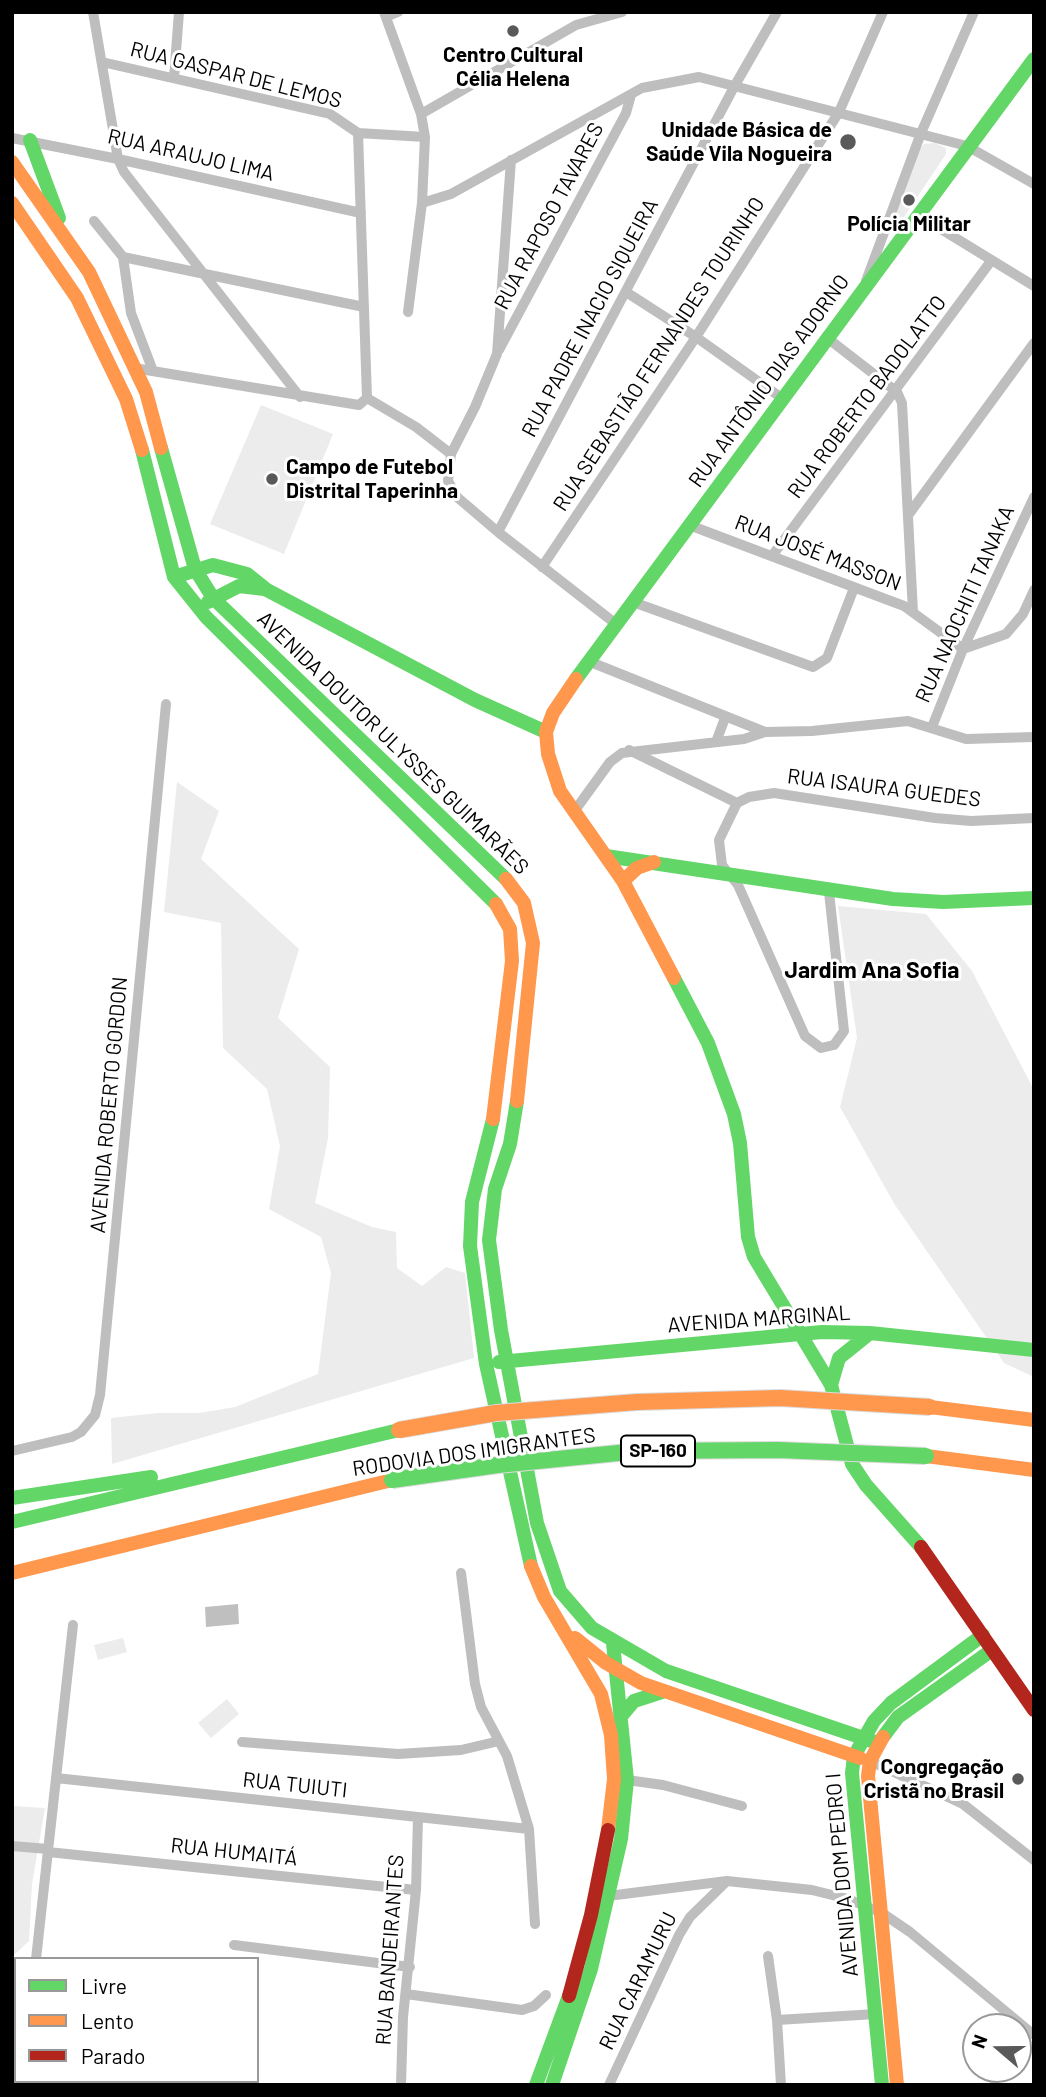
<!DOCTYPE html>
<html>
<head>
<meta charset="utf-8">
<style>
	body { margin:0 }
	#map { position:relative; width:1046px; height:2097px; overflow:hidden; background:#fff; font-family:Barlow,sans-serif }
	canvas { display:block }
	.frame { position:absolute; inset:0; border:14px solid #000; pointer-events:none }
	.legend { position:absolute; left:14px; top:1957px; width:245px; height:126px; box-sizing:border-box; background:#fff; border:2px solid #999; margin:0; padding:9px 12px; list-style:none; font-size:21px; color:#000 }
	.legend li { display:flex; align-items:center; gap:14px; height:35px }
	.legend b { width:35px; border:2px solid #999 }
	.north { position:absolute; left:962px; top:2013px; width:70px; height:70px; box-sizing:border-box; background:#fff; border:2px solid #999; border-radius:50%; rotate:290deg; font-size:19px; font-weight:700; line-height:28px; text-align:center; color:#000 }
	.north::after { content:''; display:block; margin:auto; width:24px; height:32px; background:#595959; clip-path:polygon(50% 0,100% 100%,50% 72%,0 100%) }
</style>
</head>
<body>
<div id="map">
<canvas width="1046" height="2097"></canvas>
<div class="frame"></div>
<ul class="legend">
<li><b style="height:9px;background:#63d668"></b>Livre</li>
<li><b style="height:9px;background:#ff974d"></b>Lento</li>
<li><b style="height:9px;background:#b3261e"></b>Parado</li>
</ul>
<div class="north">N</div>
</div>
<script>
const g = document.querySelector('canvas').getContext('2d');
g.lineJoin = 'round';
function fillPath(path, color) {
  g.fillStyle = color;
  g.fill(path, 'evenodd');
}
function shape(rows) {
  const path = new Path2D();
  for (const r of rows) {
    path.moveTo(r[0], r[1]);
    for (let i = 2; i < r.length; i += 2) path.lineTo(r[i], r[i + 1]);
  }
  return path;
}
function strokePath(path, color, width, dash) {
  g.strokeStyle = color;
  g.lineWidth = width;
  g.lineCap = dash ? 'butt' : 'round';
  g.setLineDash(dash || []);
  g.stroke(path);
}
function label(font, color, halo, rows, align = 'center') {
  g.font = font + ' Barlow,sans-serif';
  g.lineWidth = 6;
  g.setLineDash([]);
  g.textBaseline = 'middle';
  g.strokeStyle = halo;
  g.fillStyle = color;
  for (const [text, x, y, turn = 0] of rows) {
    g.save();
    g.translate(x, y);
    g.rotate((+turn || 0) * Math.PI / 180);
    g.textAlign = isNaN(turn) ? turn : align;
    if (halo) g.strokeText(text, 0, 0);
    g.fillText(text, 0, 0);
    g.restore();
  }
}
fillPath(shape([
	[935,143,946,148,946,154,894,232,891,229,920,148,924,144],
	[261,405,333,434,284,554,210,524],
	[177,782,219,811,201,859,299,949,278,1018,330,1067,328,1138,315,1203,372,1227,396,1232,397,1268,422,1286,446,1267,465,1273,474,1358,112,1464,111,1418,158,1413,199,1413,235,1407,318,1374,331,1273,321,1237,269,1209,280,1146,267,1089,223,1048,221,923,164,912],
	[838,906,926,914,972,971,1034,1090,1034,1377,1004,1363,895,1205,840,1107,857,1038],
	[123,1638,127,1652,98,1660,94,1645],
	[227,1699,239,1714,211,1738,198,1723],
	[12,1806,45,1808,32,1884,29,1941,12,1957]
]), '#ececec');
fillPath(shape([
	[238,1604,239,1624,206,1627,205,1607]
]), '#bfbfbf');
strokePath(shape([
	[93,12,118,159,124,172,300,397],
	[384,12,421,114,425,137,422,203,408,312],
	[386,17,398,12],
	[102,62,330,114,358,133,425,137],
	[174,78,179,12],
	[421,114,576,25,622,12],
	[358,133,367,398],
	[12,138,118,159,361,213],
	[511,160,497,354,475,407,451,454,448,481,457,497,498,532,616,624],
	[422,203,451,194,642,88,699,77,967,146,1034,184],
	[918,215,1034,286],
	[94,221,123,257,131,313,153,371],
	[123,257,364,307],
	[866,281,921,133,974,12],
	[626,292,696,337,783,399],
	[826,337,897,392,902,403,913,612],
	[499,350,626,113,631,95],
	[134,368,359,405,367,398],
	[367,398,416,427,451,454],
	[909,514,1034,343],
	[689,525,904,606,963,649,1006,634,1023,614,1034,590],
	[498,532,734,87,777,12],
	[772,556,991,261],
	[542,567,696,337,839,112,883,12],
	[633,602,813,667,827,658,854,588],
	[588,661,765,732,812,731,908,721,966,739,1034,737],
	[932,727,963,649,1034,497],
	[716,742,725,718],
	[629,750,737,803],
	[573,813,610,762,622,753,744,739,765,732],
	[829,892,844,1031,834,1045,821,1048,805,1036,738,885,722,865,719,840,737,803,749,797,774,793,935,818,971,821,1034,818],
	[12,1451,72,1437,81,1432,95,1415,100,1395,166,704],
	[461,1573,475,1684,481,1707,507,1756,529,1829,535,1924],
	[242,1742,398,1754,461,1750,499,1741],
	[870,1761,963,1804,1034,1860],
	[56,1778,529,1829],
	[627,1780,663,1785,742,1806],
	[12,1846,48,1849],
	[48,1852,416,1890],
	[608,1896,727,1881],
	[234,1945,410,1967],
	[768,1956,777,2020,781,2085],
	[36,1959,73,1625],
	[12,1978,16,1974],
	[406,1994,522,2010,534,2006,546,1995],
	[777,2020,876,2014],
	[23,2085,23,2081],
	[401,2085,403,2017,416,1890,418,1818],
	[609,2085,679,1935,690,1917,727,1881,812,1890,848,1899,882,1913,910,1932,1034,2035]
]), '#bebebe', 10);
strokePath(shape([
	[30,140,59,218],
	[161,448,195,569,213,598,506,879],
	[142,450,174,577,206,617,496,904],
	[174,577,213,565,247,574,267,590,475,700,546,732],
	[208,602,239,586,264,589],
	[576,679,1034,59],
	[606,856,893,899,943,902,1034,898],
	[674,978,708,1043,734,1114,740,1143,748,1237,754,1257,831,1385,852,1464,866,1485,921,1547],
	[517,1101,510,1144,495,1189,489,1240,501,1330,537,1523,560,1591,592,1628,666,1671,878,1743],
	[493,1119,472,1202,470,1246,486,1364,531,1566],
	[499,1362,822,1332,870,1333,1034,1350],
	[831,1385,839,1358,870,1333],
	[12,1498,151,1477],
	[12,1522,399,1430],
	[623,1714,634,1701,662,1692],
	[883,1737,898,1717,992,1650],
	[536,2085,569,1996],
	[552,2085,591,1969,621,1839,627,1780,613,1643],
	[882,2085,852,1773,854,1756,874,1721,891,1703,983,1635]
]), '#63d668', 14);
strokePath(shape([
	[12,162,89,272,146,392,161,448],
	[12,203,77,298,126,399,142,450],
	[576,679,553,713,546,732,548,754,560,791,623,881,674,978],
	[506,879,524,903,533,943,517,1101],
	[623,881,637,868,654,862],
	[493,1119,512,961,510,929,496,904],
	[930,1407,1034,1420],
	[926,1456,1034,1470],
	[531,1566,544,1597,601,1694,611,1735,614,1779,608,1830],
	[12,1573,392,1480],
	[575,1638,606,1663,641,1683,860,1758],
	[883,1737,870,1761,868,1776,897,2085]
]), '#ff974d', 14);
strokePath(shape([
	[921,1547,1034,1710],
	[569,1996,591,1915,608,1830]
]), '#b3261e', 14);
const fastBridge = shape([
	[392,1480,498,1465,638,1451,778,1450,926,1456]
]);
const slowBridge = shape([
	[399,1430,496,1413,637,1402,780,1398,930,1407]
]);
strokePath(fastBridge, '#dbdbdb', 18, []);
strokePath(slowBridge, '#dbdbdb', 18, []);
strokePath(fastBridge, '#63d668', 16);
strokePath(slowBridge, '#ff974d', 16);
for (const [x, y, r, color] of [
	[513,31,7,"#595959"],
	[848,142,9,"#595959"],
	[909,200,7,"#595959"],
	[272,479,7,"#595959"],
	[1018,1779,7,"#595959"]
]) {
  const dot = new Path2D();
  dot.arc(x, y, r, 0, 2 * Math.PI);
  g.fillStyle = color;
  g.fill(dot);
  strokePath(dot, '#fff', 2.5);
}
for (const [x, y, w] of [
	[658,1451,74]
]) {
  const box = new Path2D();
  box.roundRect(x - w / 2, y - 15.5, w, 31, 5);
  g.fillStyle = '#fff';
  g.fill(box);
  strokePath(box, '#000', 2);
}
label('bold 19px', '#000', null, [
	["SP-160",658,1451]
]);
label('bold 21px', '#000', '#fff', [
	["Centro Cultural",513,55],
	["Célia Helena",513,79],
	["Unidade Básica de",832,130,"right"],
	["Saúde Vila Nogueira",832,154,"right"],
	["Polícia Militar",909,224],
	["Campo de Futebol",286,467,"left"],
	["Distrital Taperinha",286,491,"left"],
	["Congregação",1004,1767,"right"],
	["Cristã no Brasil",1004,1791,"right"]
]);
label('21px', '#000', '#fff', [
	["RUA GASPAR DE LEMOS",236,75,14],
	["RUA ARAUJO LIMA",191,155,13],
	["RUA RAPOSO TAVARES",549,216,-62],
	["RUA PADRE INACIO SIQUEIRA",590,318,-62],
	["RUA SEBASTIÃO FERNANDES TOURINHO",659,354,-57],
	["RUA ANTÔNIO DIAS ADORNO",769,381,-54],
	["RUA ROBERTO BADOLATTO",867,397,-53],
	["RUA JOSÉ MASSON",818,553,21],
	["RUA NAOCHITI TANAKA",965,604,-66],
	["AVENIDA DOUTOR ULYSSES GUIMARÃES",393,743,44],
	["RUA ISAURA GUEDES",884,788,7],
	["AVENIDA ROBERTO GORDON",109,1105,-85],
	["AVENIDA MARGINAL",759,1319,-4],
	["RODOVIA DOS IMIGRANTES",474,1452,-8],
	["RUA TUIUTI",295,1785,6],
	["RUA HUMAITÁ",234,1852,6],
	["AVENIDA DOM PEDRO I",842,1875,-95],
	["RUA BANDEIRANTES",390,1950,-86],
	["RUA CARAMURU",638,1981,-64]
]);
label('bold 23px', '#000', '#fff', [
	["Jardim Ana Sofia",872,970]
]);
</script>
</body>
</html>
